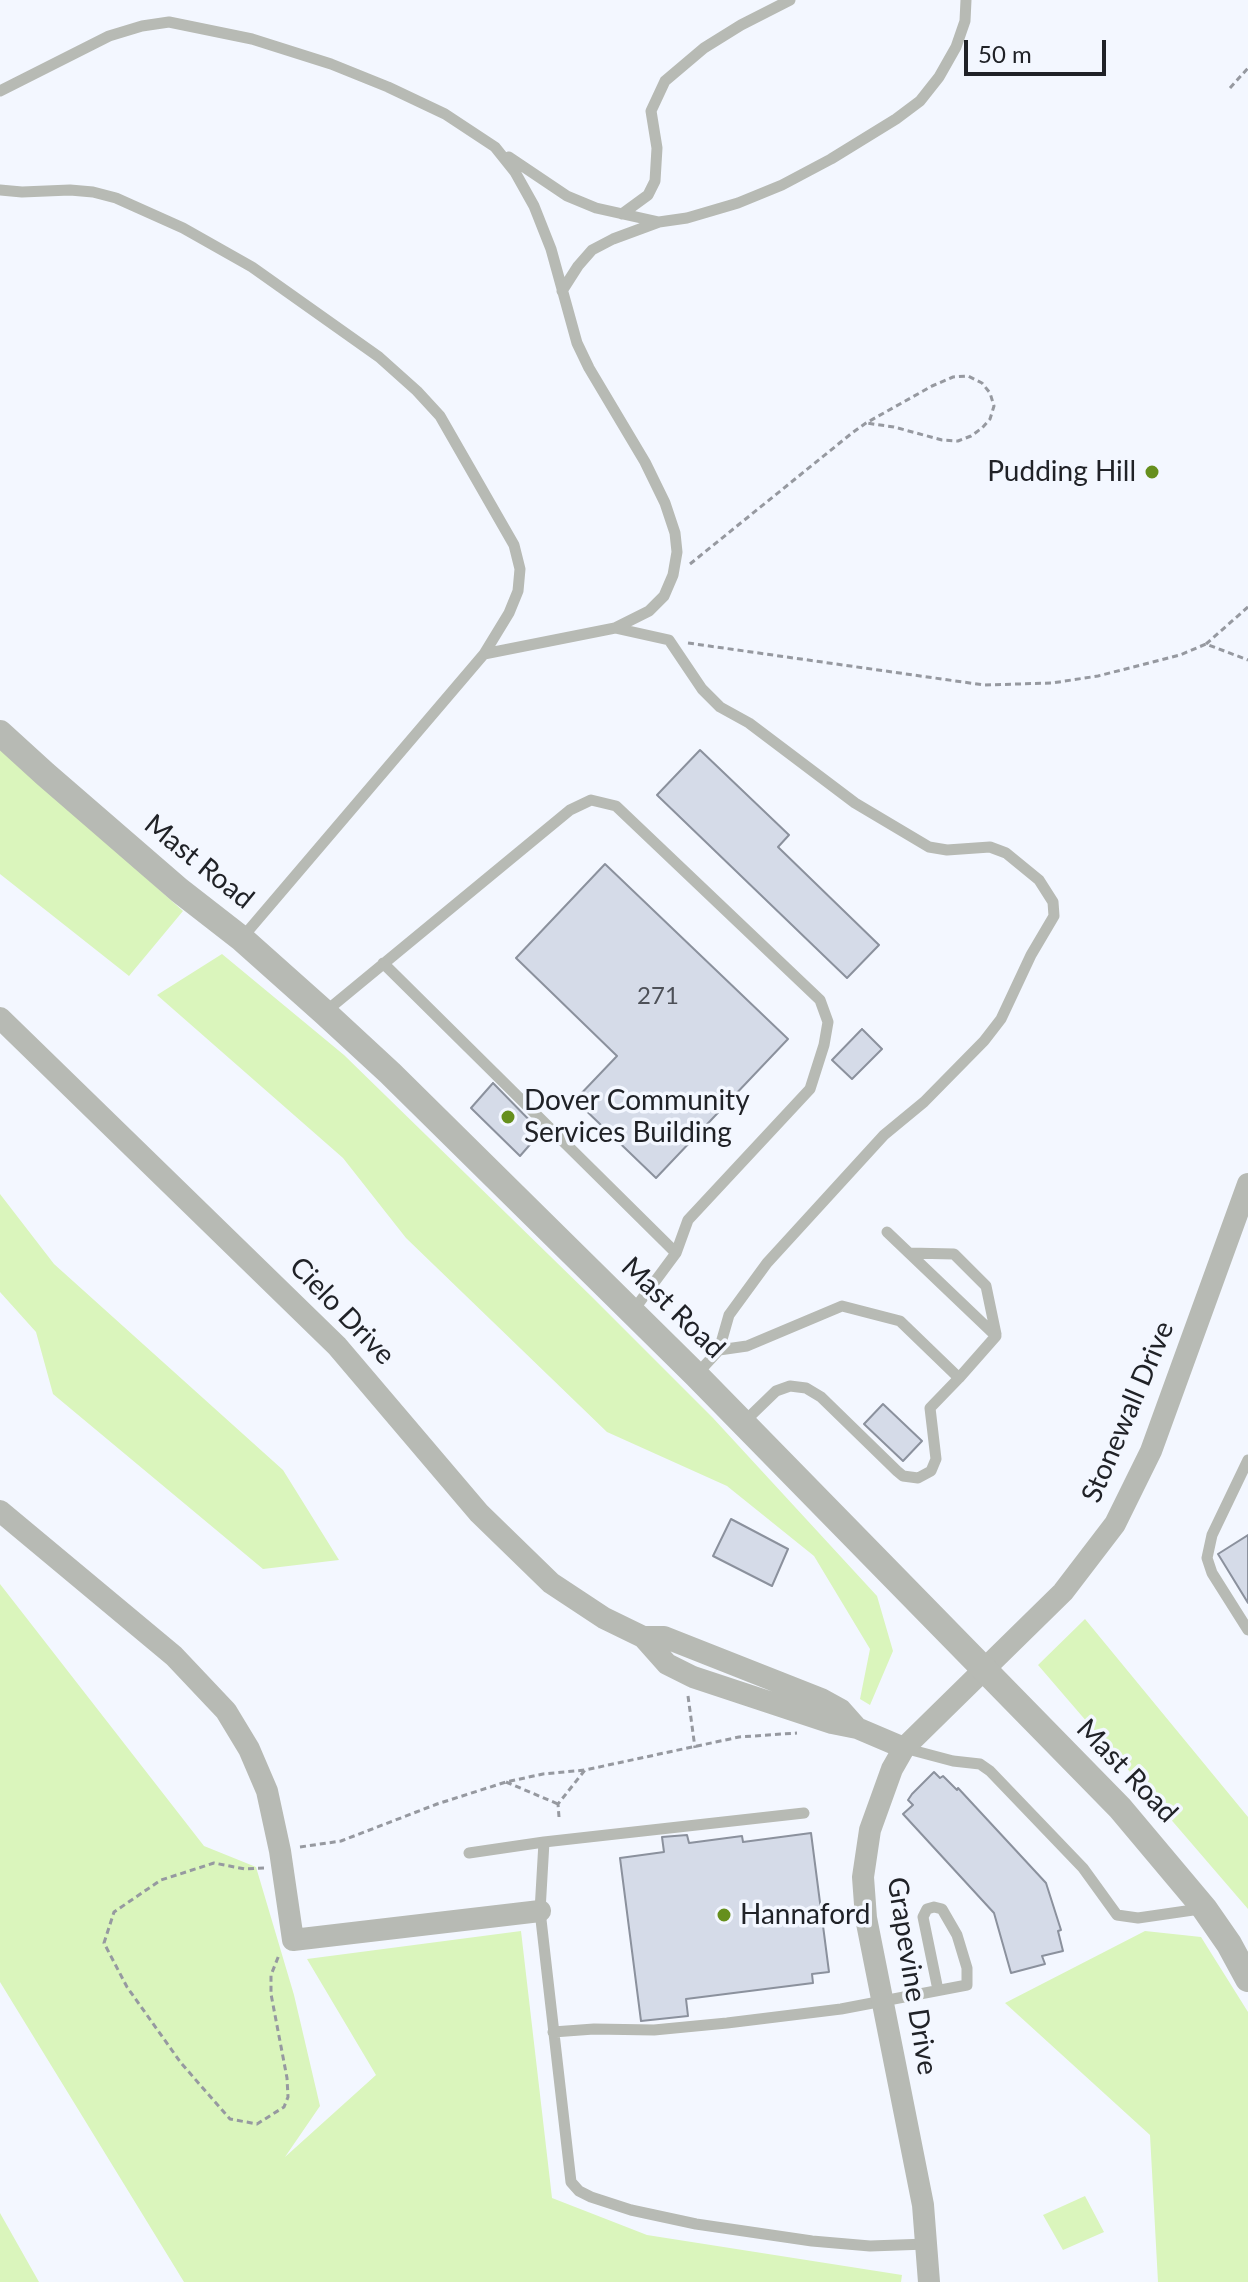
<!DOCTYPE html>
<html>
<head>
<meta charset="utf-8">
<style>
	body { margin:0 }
	#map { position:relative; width:1248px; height:2282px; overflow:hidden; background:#f3f7ff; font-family:Lato,sans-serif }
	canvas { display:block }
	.scale { position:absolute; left:964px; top:40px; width:142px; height:36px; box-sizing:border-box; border:4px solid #202227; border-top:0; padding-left:10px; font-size:24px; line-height:28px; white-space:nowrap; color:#202227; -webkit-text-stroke:6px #f3f7ff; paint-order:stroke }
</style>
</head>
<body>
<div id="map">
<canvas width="1248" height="2282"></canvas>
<div class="scale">50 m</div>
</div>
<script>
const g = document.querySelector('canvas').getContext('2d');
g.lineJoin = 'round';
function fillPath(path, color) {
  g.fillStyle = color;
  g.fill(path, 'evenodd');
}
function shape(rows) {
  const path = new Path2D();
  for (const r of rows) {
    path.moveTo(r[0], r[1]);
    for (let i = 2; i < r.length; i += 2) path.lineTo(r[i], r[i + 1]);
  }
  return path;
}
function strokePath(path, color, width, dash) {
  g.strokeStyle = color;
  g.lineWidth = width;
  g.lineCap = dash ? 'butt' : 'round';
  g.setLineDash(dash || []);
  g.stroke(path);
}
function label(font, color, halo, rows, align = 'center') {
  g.font = font + ' Lato,sans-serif';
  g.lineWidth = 7;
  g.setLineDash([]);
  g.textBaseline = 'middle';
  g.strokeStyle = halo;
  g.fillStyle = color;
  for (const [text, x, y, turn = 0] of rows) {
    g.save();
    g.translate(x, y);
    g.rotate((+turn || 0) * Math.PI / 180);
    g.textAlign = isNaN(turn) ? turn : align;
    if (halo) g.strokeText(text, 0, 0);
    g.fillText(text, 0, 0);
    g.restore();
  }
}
fillPath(shape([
	[0,747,183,911,129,976,0,874],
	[222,954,344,1055,591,1296,713,1418,877,1596,893,1651,870,1705,860,1699,870,1649,814,1556,727,1486,607,1432,406,1238,343,1158,157,995],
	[0,1194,54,1264,283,1470,339,1560,263,1569,53,1394,36,1332,0,1292],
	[0,1584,204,1846,256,1867,294,1995,320,2106,285,2157,376,2075,307,1959,521,1931,552,2198,647,2235,902,2275,901,2282,184,2282,0,1982],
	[1085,1619,1248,1817,1248,1909,1038,1665],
	[1145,1931,1201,1937,1248,2012,1248,2282,1158,2282,1150,2135,1005,2003],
	[1085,2196,1104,2232,1063,2250,1043,2215],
	[0,2213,39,2282,0,2282]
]), '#daf5bc');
const building = shape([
	[700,750,789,835,778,847,879,945,847,978,657,795,700,750],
	[605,864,788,1039,656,1178,575,1100,617,1056,516,958,605,864],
	[862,1029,882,1049,852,1079,832,1060,862,1029],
	[493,1083,541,1132,520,1156,471,1108,493,1083],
	[883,1404,922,1441,903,1461,864,1424,883,1404],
	[731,1519,788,1549,772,1586,713,1556,731,1519],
	[1248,1535,1248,1603,1218,1554,1248,1535],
	[934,1772,940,1778,943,1776,957,1790,958,1788,1046,1883,1061,1930,1058,1931,1063,1951,1042,1956,1045,1964,1011,1973,994,1913,903,1814,913,1805,908,1800,912,1794,934,1772],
	[811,1833,829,1972,812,1974,813,1983,686,1999,688,2016,641,2021,620,1858,664,1852,662,1837,687,1835,689,1843,742,1836,743,1842,811,1833]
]);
fillPath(building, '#d5dbe8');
strokePath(building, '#8b919d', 2);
strokePath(shape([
	[1230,88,1248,68],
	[690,564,852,433,866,423,932,386,953,377,968,376,982,383,990,393,994,406,990,419,982,428,971,436,958,441,942,440,894,427,866,423],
	[688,643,984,685,1052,683,1098,676,1180,655,1206,644,1248,660],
	[1206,644,1248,607],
	[688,1696,695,1748],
	[506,1782,558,1804],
	[559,1817,558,1804,585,1770,739,1737,797,1733],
	[300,1847,341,1841,437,1804,506,1782,543,1774,585,1770],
	[264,1868,245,1869,214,1863,161,1880,114,1912,104,1943,127,1987,181,2063,230,2119,257,2124,284,2107,288,2097,287,2078,271,1994,271,1975,279,1955]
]), '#9699a0', 3, [6, 4]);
strokePath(shape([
	[0,91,109,36,142,26,169,22,252,39,331,64,388,87,445,114,495,147,515,172,534,206,551,249,577,343,589,368,645,462,665,503,675,533,677,552,673,575,664,596,649,611,615,628],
	[509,157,567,196,596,208,659,222,687,218,738,203,782,185,831,159,896,119,920,101,939,77,956,47,965,21,966,0],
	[0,190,22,192,70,190,93,192,116,198,183,228,252,267,379,357,417,391,440,416,514,545,520,569,518,591,509,613,484,654,242,938],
	[622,214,648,195,655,181,657,148,651,111,665,81,704,48,741,25,790,0],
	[562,291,578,266,592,250,613,239,659,222],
	[484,654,615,628,669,640,702,689,720,707,749,723,855,803,929,847,947,850,990,847,1006,853,1039,880,1053,902,1054,916,1031,955,1001,1019,984,1041,924,1102,884,1135,767,1263,729,1315,719,1350],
	[383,963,676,1253],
	[325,1012,570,810,591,800,616,806,820,1000,828,1022,824,1045,810,1089,688,1220,676,1253,633,1311],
	[887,1232,996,1336,959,1378],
	[909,1253,954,1254,986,1286,996,1334],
	[696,1375,719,1350,747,1346,842,1306,900,1321,959,1378,930,1408,936,1459,931,1471,918,1478,903,1476,897,1471,821,1397,806,1388,790,1386,776,1391,744,1422],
	[1248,1460,1212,1535,1207,1558,1212,1573,1248,1630],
	[904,1748,953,1761,980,1764,990,1771,1083,1868,1117,1915,1138,1918,1200,1909],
	[804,1813,544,1842,540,1911,571,2182,579,2191,591,2197,631,2210,696,2224,812,2241,870,2246,927,2244],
	[469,1853,544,1842],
	[553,2032,594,2029,654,2030,727,2023,841,2009,967,1985,967,1968,957,1935,942,1909,934,1907,927,1909,923,1917,938,1990]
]), '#b7bab4', 11);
strokePath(shape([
	[0,1018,337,1346,479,1513,551,1583,604,1618,643,1637,664,1637,821,1699,841,1710,857,1728],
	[0,1511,174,1656,226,1711,249,1749,267,1791,280,1851,293,1940,540,1911],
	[643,1637,667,1664,693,1677,832,1723,857,1728,904,1748],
	[929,2282,923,2205,866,1918,863,1877,870,1830,892,1769,904,1748,1063,1592,1115,1524,1151,1451,1248,1184]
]), '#b7bab4', 22);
strokePath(shape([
	[0,733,45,774,179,890,242,939,325,1013,390,1073,696,1375,1120,1808,1204,1908,1229,1944,1248,1979]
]), '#b7bab4', 26);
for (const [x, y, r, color] of [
	[1152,472,8,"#668f1d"],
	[508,1117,8,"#668f1d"],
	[724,1915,8,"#668f1d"]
]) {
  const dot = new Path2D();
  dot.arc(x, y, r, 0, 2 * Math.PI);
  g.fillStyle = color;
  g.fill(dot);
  strokePath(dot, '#f3f7ff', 3);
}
label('24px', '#4d5057', null, [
	["271",658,996]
]);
label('28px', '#202227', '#f3f7ff', [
	["Pudding Hill",1136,472,"right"],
	["Dover Community",524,1101],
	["Services Building",524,1133],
	["Hannaford",740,1915]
], 'left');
label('28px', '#202227', '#f3f7ff', [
	["Mast Road",199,862,39],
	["Mast Road",673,1308,44],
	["Cielo Drive",342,1311,46],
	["Stonewall Drive",1128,1412,-67],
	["Mast Road",1127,1771,46],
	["Grapevine Drive",912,1976,81]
]);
</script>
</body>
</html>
